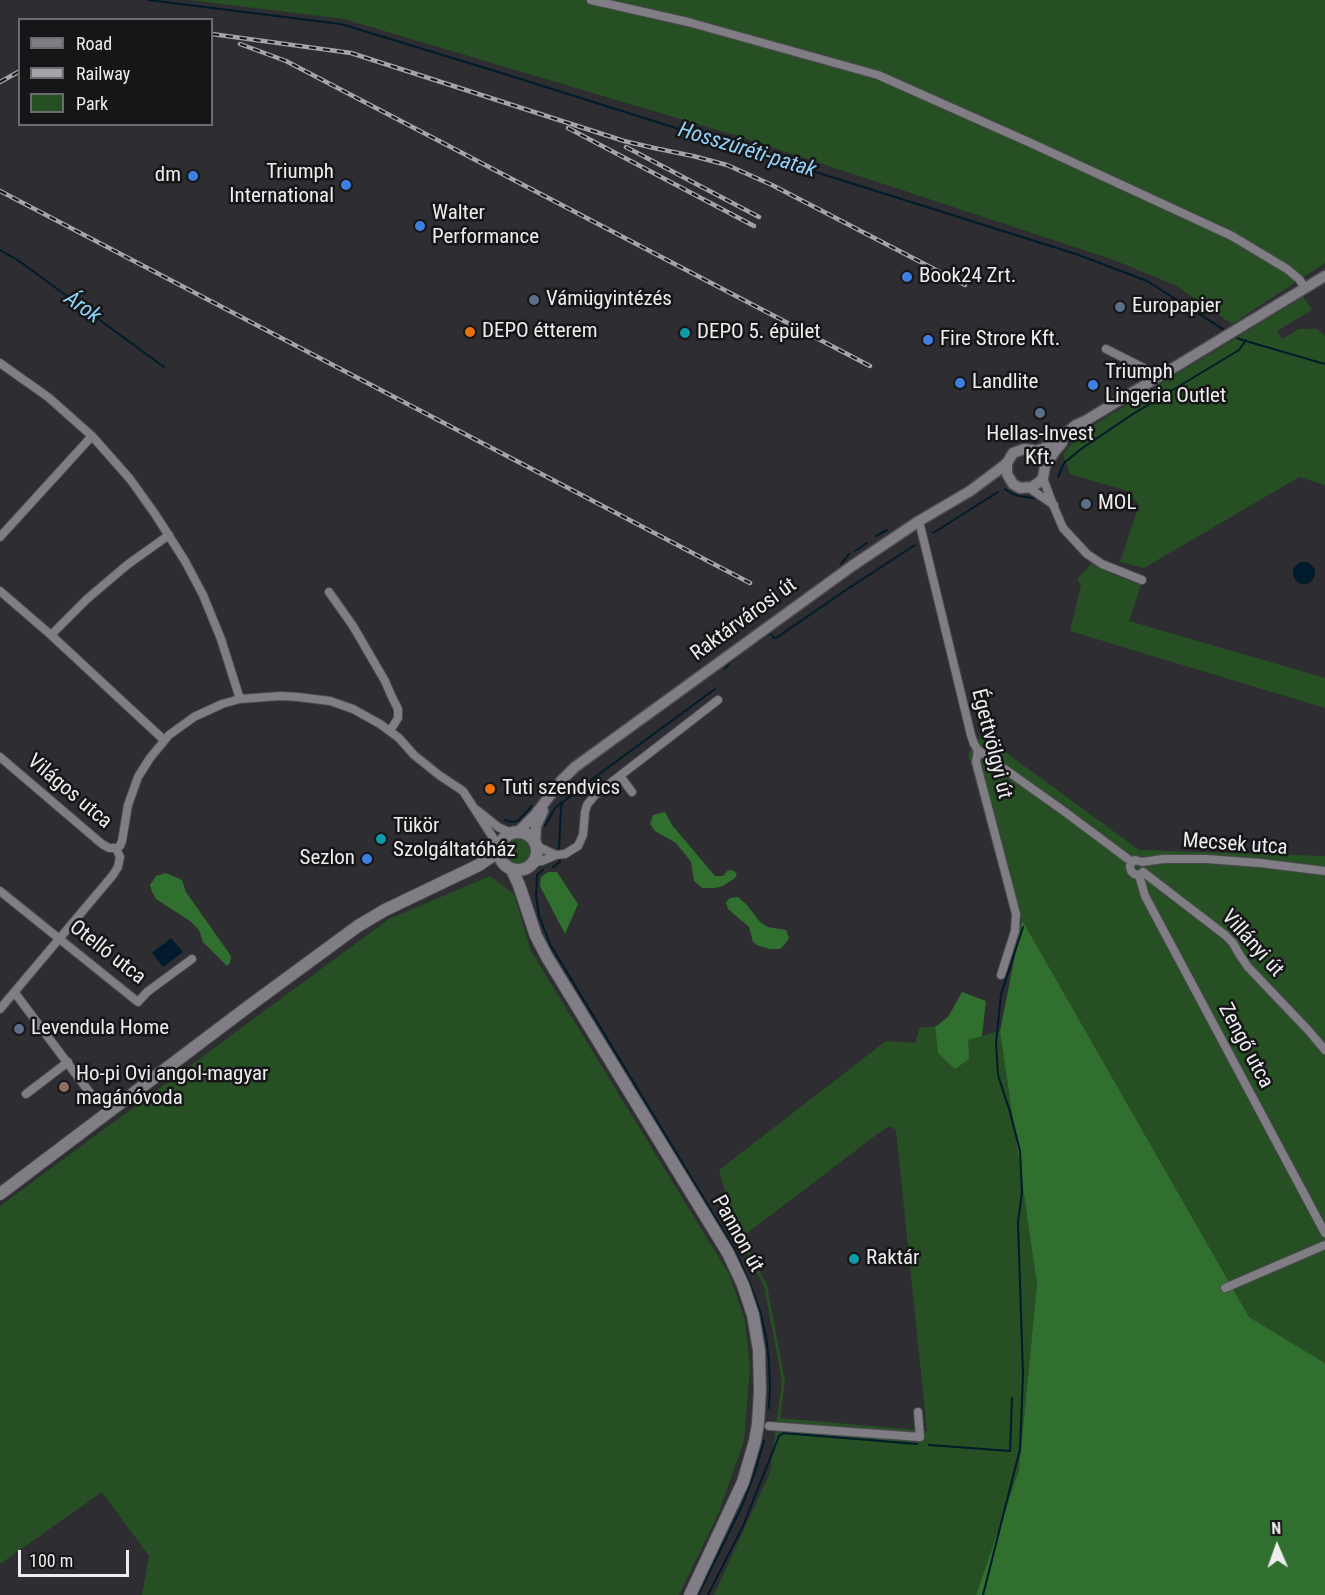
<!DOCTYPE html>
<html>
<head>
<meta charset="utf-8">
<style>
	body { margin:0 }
	#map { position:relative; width:1325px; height:1595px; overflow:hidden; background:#2e2d31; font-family:"Roboto Condensed",sans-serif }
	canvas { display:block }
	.legend { position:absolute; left:18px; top:18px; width:195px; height:108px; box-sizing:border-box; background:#161517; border:2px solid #6c6b6e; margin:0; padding:8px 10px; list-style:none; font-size:18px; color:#ededf0 }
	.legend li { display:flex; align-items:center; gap:12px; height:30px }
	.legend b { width:30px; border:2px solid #6c6b6e }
	.north { position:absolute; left:1247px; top:1517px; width:60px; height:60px; -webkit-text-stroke:4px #161517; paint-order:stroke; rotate:358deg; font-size:16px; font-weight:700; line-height:24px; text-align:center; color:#ededf0 }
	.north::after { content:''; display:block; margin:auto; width:21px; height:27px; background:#ededf0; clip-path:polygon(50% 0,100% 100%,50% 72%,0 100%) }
	.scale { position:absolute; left:18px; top:1550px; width:111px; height:27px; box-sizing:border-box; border:3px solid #ededf0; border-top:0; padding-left:8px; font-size:18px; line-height:21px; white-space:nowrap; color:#ededf0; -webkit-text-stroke:4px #161517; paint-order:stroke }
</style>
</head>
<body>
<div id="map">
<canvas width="1325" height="1595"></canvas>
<ul class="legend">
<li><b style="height:8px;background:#807e84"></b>Road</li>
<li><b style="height:8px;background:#a5a4a8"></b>Railway</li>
<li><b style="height:16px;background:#265024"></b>Park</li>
</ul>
<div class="north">N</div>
<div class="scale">100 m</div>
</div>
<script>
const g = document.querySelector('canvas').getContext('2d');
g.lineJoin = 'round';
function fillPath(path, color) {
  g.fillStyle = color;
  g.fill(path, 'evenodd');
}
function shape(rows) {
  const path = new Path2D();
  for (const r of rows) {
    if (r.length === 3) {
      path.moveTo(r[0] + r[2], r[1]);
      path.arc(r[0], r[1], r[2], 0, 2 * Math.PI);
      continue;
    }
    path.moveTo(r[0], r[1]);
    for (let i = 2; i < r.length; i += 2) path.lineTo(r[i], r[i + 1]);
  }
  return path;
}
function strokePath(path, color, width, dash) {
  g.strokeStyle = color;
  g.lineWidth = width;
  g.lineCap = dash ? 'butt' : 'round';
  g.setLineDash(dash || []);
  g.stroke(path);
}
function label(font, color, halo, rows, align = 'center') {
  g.font = font + ' "Roboto Condensed",sans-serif';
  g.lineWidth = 5;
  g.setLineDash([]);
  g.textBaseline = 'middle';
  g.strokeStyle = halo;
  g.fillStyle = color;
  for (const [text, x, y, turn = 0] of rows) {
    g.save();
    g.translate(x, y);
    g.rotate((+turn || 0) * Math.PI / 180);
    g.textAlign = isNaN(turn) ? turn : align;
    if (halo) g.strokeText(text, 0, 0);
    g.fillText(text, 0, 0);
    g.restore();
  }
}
fillPath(shape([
	[190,0,1325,0,1325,263,1232,324,1175,285,1114,260,741,137,344,19],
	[1303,297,1312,310,1277,331,1282,339,1299,329,1317,329,1325,336,1325,485,1299,477,1144,568,1120,562,1139,505,1127,491,1070,474,1063,454,1082,432],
	[1093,562,1112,574,1141,585,1129,621,1325,678,1325,708,1070,631,1081,585,1077,579],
	[982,735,1139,850,1325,856,1325,1363,1249,1317,1022,920,996,858,968,754],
	[518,852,14],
	[490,876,514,894,531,951,729,1274,745,1320,750,1367,744,1441,719,1512,679,1595,142,1595,149,1556,102,1492,0,1564,0,1206,389,919],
	[920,1027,935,1027,938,1053,968,1040,1000,1031,1037,1284,1019,1470,976,1595,714,1595,770,1473,782,1381,764,1286,738,1237,719,1170,886,1041,915,1043],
	[890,1126,896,1130,927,1431,780,1418,785,1381,767,1285,742,1237,880,1132]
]), '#265024');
fillPath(shape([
	[665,812,672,825,715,876,723,876,728,870,734,871,737,874,735,878,723,886,715,888,702,888,694,881,691,862,685,854,676,843,655,831,650,824,653,815],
	[548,872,557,872,578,904,565,934,540,886,541,877],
	[166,873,182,880,186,892,231,956,230,963,227,966,203,942,199,930,190,921,156,899,152,892,150,885,156,876],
	[738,897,747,905,760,922,768,927,786,930,789,938,785,944,780,949,769,949,757,945,753,942,749,927,728,909,726,902,730,898],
	[1022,920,1249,1317,1325,1363,1325,1595,976,1595,1019,1470,1037,1284,1000,1031],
	[962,992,986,1001,982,1036,968,1040,969,1059,955,1069,938,1053,935,1027,948,1017]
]), '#306f2e');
fillPath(shape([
	[1304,573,11],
	[171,938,183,952,163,967,152,953]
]), '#001b2b');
strokePath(shape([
	[148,0,341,24,495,71,1076,254,1147,281,1226,331],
	[0,250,19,261,164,367],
	[1234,335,1239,339,1325,364],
	[1058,477,1064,463,1081,449,1133,414,1239,350,1246,340],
	[1005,489,1011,493,1019,496,1034,498],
	[933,533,998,492],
	[876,536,887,530],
	[855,551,867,543],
	[841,564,849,554],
	[751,646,770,633,774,638,776,638,849,588,915,545],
	[725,669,729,663,739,655],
	[591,780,715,689],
	[505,820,511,822,518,821,532,806],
	[545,826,555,808,562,802],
	[553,867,560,862,559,848,561,807,563,802,584,786],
	[543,870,537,875,536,896,539,916,551,946,734,1248,749,1281,760,1311,766,1336,769,1360,770,1389,769,1408],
	[929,1445,1010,1451,1012,1398],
	[698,1595,742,1506,755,1472,764,1441],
	[708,1595,743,1526,779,1436,783,1433,917,1444],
	[983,1595,1020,1449,1023,1375,1018,1222,1022,1192,1020,1151,1010,1112,998,1075,996,1043,1001,994,1023,927]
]), '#001b2b', 2);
const minor = shape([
	[591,0,688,22,878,75,1033,144,1232,236,1287,269,1299,279,1305,288],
	[1106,349,1160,376],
	[0,363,48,397,92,436,130,479,155,514,185,561,203,595,221,639,240,699],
	[1043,478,1053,505],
	[1029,488,1054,505],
	[1054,507,1063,528,1087,554,1102,564,1142,580],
	[919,521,971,735,974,744,978,750,1065,812,1132,862],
	[0,537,92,436],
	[0,591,51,635,164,740],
	[329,592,353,626,385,681,391,695,398,709,398,718,390,731],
	[51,635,87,599,127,565,169,535],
	[978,750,976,762,1016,914,1015,931,1001,975],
	[0,757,102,844,109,848,116,848],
	[620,776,632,792],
	[477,810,498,827,511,833],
	[537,846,556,855],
	[116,848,120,846,122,841,128,805,138,777,150,758,169,735,194,717,222,704,240,699,280,696,298,697,330,701,353,709,380,724,399,738,414,755,439,775,463,791,499,847],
	[534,862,542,861,556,855,565,854,578,846,583,835,585,812,587,805,595,795,718,700],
	[1132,862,1135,860,1142,862,1163,859,1206,859,1260,863,1325,871],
	[1132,862,1130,866,1131,871,1134,874,1139,875,1143,872],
	[1143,872,1225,935,1233,943,1239,954,1248,967,1308,1030,1325,1050],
	[1139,875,1145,896,1325,1233],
	[0,891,138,1002,147,992,192,959],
	[15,993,93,1097],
	[0,1009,113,875,118,867,120,857,116,848],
	[26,1094,68,1062],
	[1225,1288,1325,1245],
	[769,1426,920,1437,918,1412]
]);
const tertiary = shape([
	[1036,451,1050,446,1076,425,1085,421,1160,376,1325,276],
	[1007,463,1007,474,1013,484,1020,488,1032,487,1038,483,1043,478,1045,466,1055,451,1062,443],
	[518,832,535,815,561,781,575,767,852,566,919,521,970,491,997,471,1007,463,1013,453,1024,449,1033,450,1041,456,1045,466],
	[535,842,536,826,543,811]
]);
const secondary = shape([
	[518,851,19],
	[512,870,519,885,536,936,547,957,728,1253,743,1285,753,1315,759,1350,760,1391,758,1424,755,1441,743,1482,690,1595],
	[0,1194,249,1006,358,926,385,910,479,865,492,856,499,850]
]);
strokePath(minor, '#4a494d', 10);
strokePath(tertiary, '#4a494d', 13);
strokePath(secondary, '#4a494d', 14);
strokePath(minor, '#807e84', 8);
strokePath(tertiary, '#807e84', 10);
strokePath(secondary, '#807e84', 12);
const rail = shape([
	[212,34,351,53,624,141,654,148,693,156,727,165,772,185,965,285],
	[240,44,286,61,870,366],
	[0,82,20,71],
	[568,128,754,226],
	[626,147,759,217],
	[0,191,750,583]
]);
strokePath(rail, '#a5a4a8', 4.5);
strokePath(rail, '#161517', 2, [7]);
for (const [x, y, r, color] of [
	[193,176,6,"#3f7fe0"],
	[346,185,6,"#3f7fe0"],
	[420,226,6,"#3f7fe0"],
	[907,277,6,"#3f7fe0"],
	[534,300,6,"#5c6f8a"],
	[1120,307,6,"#5c6f8a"],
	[470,332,6,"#e8710a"],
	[685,333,6,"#0f9aa8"],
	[928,340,6,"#3f7fe0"],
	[960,383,6,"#3f7fe0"],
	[1093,385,6,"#3f7fe0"],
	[1040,413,6,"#5c6f8a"],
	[1086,504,6,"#5c6f8a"],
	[490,789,6,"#e8710a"],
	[381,839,6,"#0f9aa8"],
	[367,859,6,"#3f7fe0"],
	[19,1029,6,"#5c6f8a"],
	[64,1087,6,"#8d6e63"],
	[854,1259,6,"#0f9aa8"]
]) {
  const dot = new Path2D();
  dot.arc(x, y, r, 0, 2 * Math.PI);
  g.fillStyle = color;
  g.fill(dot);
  strokePath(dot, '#161517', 2);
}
label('21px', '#ededf0', '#161517', [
	["Triumph",334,173,"right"],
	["International",334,197,"right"],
	["dm",181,176,"right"],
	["Walter",432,214],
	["Performance",432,238],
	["Book24 Zrt.",919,277],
	["Vámügyintézés",546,300],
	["Europapier",1132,307],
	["DEPO étterem",482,332],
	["DEPO 5. épület",697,333],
	["Fire Strore Kft.",940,340],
	["Triumph",1105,373],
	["Lingeria Outlet",1105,397],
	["Landlite",972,383],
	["Hellas-Invest",1040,435,"center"],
	["Kft.",1040,459,"center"],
	["MOL",1098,504],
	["Tuti szendvics",502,789],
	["Tükör",393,827],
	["Szolgáltatóház",393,851],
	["Sezlon",355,859,"right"],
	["Levendula Home",31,1029],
	["Ho-pi Ovi angol-magyar",76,1075],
	["magánóvoda",76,1099],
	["Raktár",866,1259]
], 'left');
label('21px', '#ededf0', '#161517', [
	["Raktárvárosi út",744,620,-36],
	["Égettvölgyi út",991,744,76],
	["Világos utca",69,792,40],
	["Mecsek utca",1235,845,4],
	["Villányi út",1252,944,48],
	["Otelló utca",107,953,38],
	["Zengő utca",1245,1046,62],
	["Pannon út",737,1234,61]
]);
label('italic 22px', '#8fd3fb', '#161517', [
	["Hosszúréti-patak",747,151,17],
	["Árok",82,308,35]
]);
</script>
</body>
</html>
